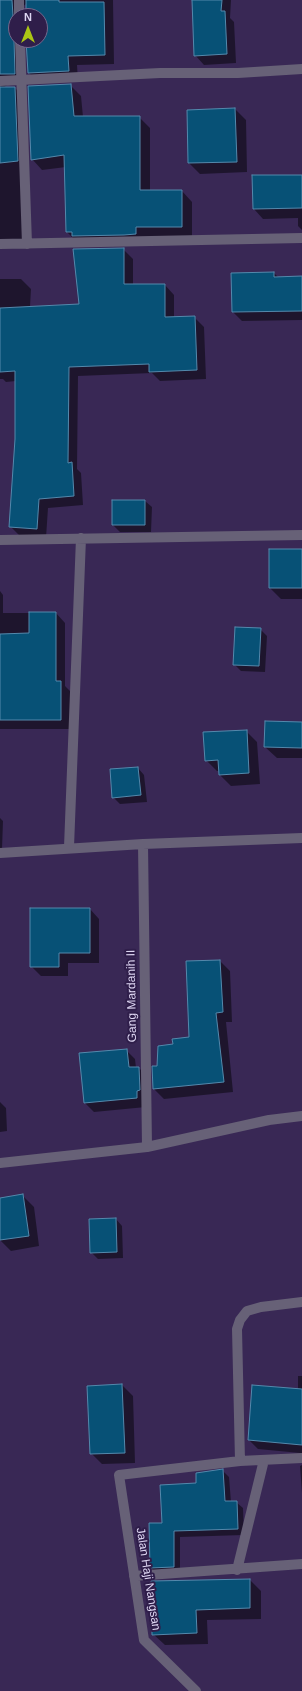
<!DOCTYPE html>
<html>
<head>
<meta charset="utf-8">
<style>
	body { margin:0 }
	#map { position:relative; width:302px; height:1691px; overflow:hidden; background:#392855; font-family:Arial,sans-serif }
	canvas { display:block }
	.north { position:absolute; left:8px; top:8px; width:40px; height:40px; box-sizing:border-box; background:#2f1e4a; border:1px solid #75688d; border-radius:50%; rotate:0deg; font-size:11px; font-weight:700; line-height:16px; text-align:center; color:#ded6f2 }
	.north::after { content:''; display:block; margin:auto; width:14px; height:18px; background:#abc615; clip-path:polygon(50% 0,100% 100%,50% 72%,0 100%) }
</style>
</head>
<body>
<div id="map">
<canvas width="302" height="1691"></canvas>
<div class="north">N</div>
</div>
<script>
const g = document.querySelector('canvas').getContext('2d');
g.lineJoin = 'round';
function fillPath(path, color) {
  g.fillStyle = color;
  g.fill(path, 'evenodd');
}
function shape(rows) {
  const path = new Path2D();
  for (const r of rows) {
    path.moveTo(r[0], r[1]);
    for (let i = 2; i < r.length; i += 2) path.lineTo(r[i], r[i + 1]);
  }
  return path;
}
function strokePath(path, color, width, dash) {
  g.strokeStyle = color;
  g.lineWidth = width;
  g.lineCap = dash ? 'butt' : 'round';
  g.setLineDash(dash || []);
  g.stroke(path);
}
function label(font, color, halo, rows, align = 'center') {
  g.font = font + ' Arial,sans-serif';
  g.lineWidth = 4;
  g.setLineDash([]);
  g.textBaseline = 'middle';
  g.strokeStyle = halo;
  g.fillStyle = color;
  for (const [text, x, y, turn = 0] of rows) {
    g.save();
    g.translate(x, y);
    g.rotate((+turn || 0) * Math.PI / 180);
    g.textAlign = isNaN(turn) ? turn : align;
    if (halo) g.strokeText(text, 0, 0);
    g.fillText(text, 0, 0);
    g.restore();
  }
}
fillPath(shape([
	[0,0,113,0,114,64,77,65,78,80,38,82,29,73,28,43,23,50,24,83,9,84,3,88,15,88,24,97,24,242,0,242],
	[26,4,26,16,40,16,40,40,16,40,16,16,22,7],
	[193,0,231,0,230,18,234,22,236,63,204,65,195,55],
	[70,85,81,96,83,117,139,117,150,128,150,191,182,191,192,202,192,237,78,243,67,232,66,167,42,170,32,159],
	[235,109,246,120,247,172,200,174,189,163],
	[253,176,302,176,302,230,298,226,298,218,263,219,254,209],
	[123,249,133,259,133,285,165,285,174,295,174,318,194,317,204,327,206,379,160,381,152,373,78,376,77,469,81,473,83,505,48,508,46,538,20,536,10,526,16,439,16,381,6,382,3,379,0,379,0,279,21,279,31,289,30,307,80,305],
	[274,273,279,278,302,277,302,320,242,321,233,312],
	[113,501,145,501,152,507,151,532,120,532,113,525],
	[302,550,302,599,281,599,270,588],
	[0,591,3,595,3,613,56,613,65,623,65,686,70,691,70,729,0,729],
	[260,629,267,636,265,672,241,671,234,664],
	[302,722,302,758,277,758,265,747],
	[246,731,257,742,260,784,231,786,220,775,220,771,217,771,206,760],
	[138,768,144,775,147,802,120,804,113,797],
	[0,818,3,821,2,849,0,849],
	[90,909,99,919,99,963,68,963,68,976,41,976,31,966],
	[220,961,230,971,232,1022,226,1022,233,1092,164,1099,154,1089,158,1067,174,1045,190,1038,187,962],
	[126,1050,135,1059,136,1068,139,1068,148,1077,146,1107,94,1112,85,1103],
	[0,1102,6,1108,7,1131,0,1132],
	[22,1195,34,1207,39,1246,11,1251,0,1240,0,1199],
	[116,1219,122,1226,123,1258,98,1259,91,1252],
	[298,1376,302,1376,302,1455,300,1453,258,1449,249,1440,298,1390],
	[122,1385,133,1396,135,1463,102,1464,91,1453,88,1387],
	[302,1465,302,1493,300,1466],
	[223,1471,229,1477,231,1502,236,1502,243,1508,244,1535,180,1537,180,1573,158,1574,151,1568,163,1524,198,1484],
	[250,1580,261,1591,261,1619,207,1620,208,1644,165,1645,153,1634,152,1582]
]), '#0007');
const building = shape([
	[0,0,12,0,13,16,16,22,16,35,14,40,15,74,0,74,0,0],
	[26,0,59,0,59,2,104,2,105,55,68,56,69,71,28,73,26,40,40,40,40,16,26,16,26,0],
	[192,0,222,0,221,11,225,11,227,54,194,56,192,0],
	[71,84,74,116,140,116,140,190,182,190,182,227,136,227,136,234,124,235,72,236,72,232,66,232,64,155,31,160,28,86,71,84],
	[0,87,15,87,18,161,0,163,0,87],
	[235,108,237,162,188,163,187,110,235,108],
	[252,175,302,175,302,208,253,209,252,175],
	[124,248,124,284,165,284,165,317,195,316,197,370,149,372,149,364,69,367,68,463,72,462,74,496,39,499,37,529,9,527,15,439,15,371,0,372,0,308,79,304,73,249,124,248],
	[274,272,274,277,302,276,302,311,232,312,231,273,274,272],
	[112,500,145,500,145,525,112,525,112,500],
	[269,549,302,549,302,588,269,588,269,549],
	[29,612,56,612,56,681,61,681,61,720,0,720,0,634,29,633,29,612],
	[235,627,261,628,259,666,233,665,235,627],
	[265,721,302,722,302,748,264,747,265,721],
	[247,730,249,773,219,775,218,760,205,761,203,732,247,730],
	[138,767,141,795,112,798,110,769,138,767],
	[30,908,90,908,90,953,59,953,59,967,30,967,30,908],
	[220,960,223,1012,216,1013,224,1082,153,1089,152,1066,157,1066,158,1046,173,1044,172,1039,189,1037,186,961,220,960],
	[127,1049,129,1067,139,1067,140,1090,137,1091,137,1098,84,1103,79,1053,127,1049],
	[23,1194,29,1236,0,1240,0,1198,23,1194],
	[116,1218,117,1252,90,1253,89,1219,116,1218],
	[122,1384,125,1453,90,1454,87,1386,122,1384],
	[252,1385,302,1389,302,1445,248,1440,252,1385],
	[223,1469,225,1501,237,1501,238,1529,174,1531,174,1567,150,1568,149,1523,162,1523,160,1485,196,1483,196,1473,223,1469],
	[250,1579,250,1608,196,1610,197,1633,152,1635,151,1581,250,1579]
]);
fillPath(building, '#075176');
strokePath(building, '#5489ac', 1);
strokePath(shape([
	[19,0,19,16],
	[20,40,27,244],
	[0,81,160,73,238,73,302,69],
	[0,244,302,238],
	[0,540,302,535],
	[143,844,147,1147],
	[69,847,81,538],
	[0,853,143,844,302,838],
	[0,1163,147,1147,269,1120,302,1116],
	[240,1461,237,1329,240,1320,247,1311,261,1307,302,1302],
	[237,1570,264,1460],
	[134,1576,302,1564],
	[196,1691,144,1640,119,1475,240,1461,302,1458]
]), '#676177', 10);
label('12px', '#ded6f2', '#2f1e4a', [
	["Gang Mardanih II",132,996,-91],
	["Jalan Haji Nangsan",148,1579,81]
]);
</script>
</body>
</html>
